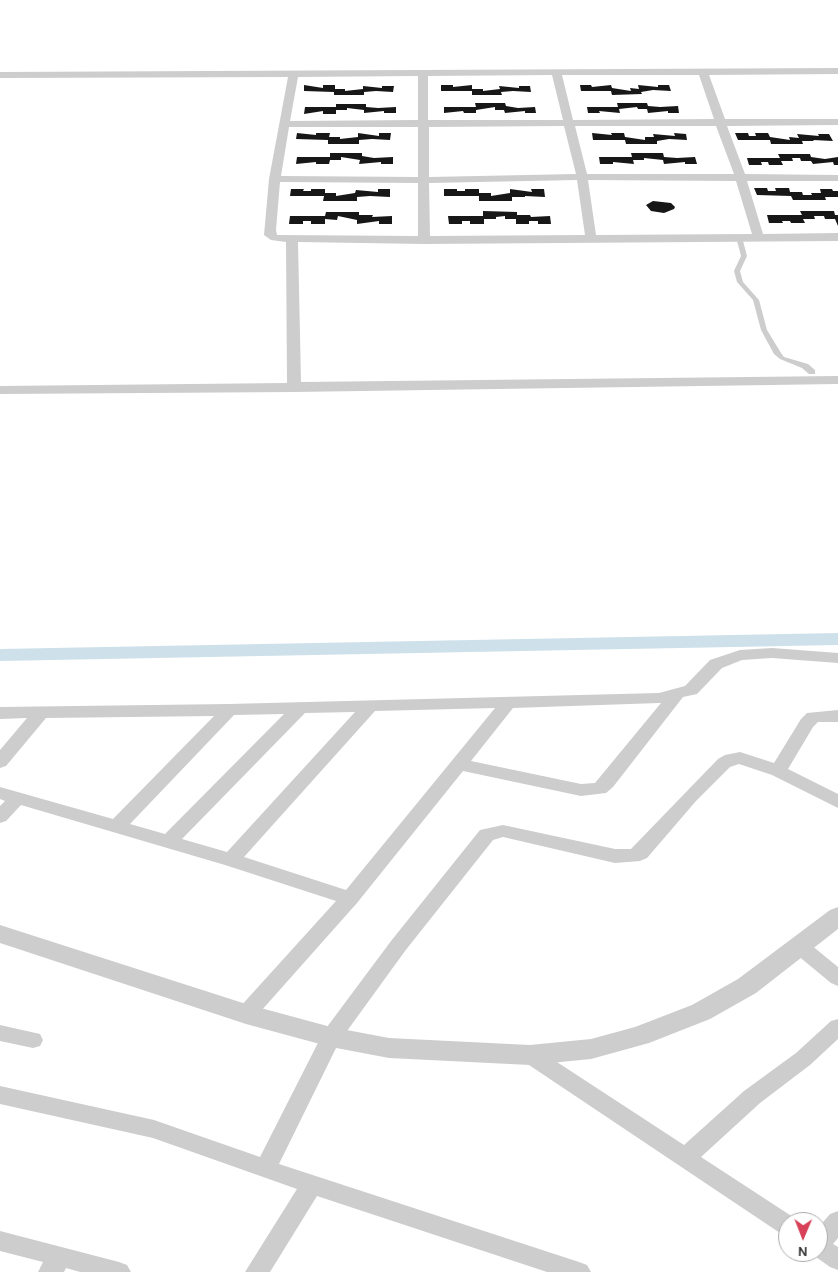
<!DOCTYPE html>
<html>
<head>
<meta charset="utf-8">
<style>
	body { margin:0 }
	#map { position:relative; width:838px; height:1272px; overflow:hidden; background:#fff; font-family:Karla,sans-serif }
	canvas { display:block }
	.north { position:absolute; left:778px; top:1212px; width:50px; height:50px; box-sizing:border-box; background:#fff; border:1px solid #acacac; border-radius:50%; rotate:181deg; font-size:14px; font-weight:700; line-height:20px; text-align:center; color:#303030 }
	.north::after { content:''; display:block; margin:auto; width:18px; height:22px; background:#d74259; clip-path:polygon(50% 0,100% 100%,50% 72%,0 100%) }
</style>
</head>
<body>
<div id="map">
<canvas width="838" height="1272"></canvas>
<div class="north">N</div>
</div>
<script>
const g = document.querySelector('canvas').getContext('2d');
g.lineJoin = 'round';
function shape(rows) {
  const path = new Path2D();
  for (const r of rows) {
    path.moveTo(r[0], r[1]);
    for (let i = 2; i < r.length; i += 2) path.lineTo(r[i], r[i + 1]);
  }
  return path;
}
function fillPath(path, color) {
  g.fillStyle = color;
  g.fill(path, 'evenodd');
}
fillPath(shape([
	[838,633,838,645,0,661,0,649,838,633]
]), '#cee1ea');
fillPath(shape([
	[304,85,323,88,323,85,335,85,335,89,345,89,345,91,363,89,363,86,382,88,382,86,394,86,393,92,376,91,364,92,364,95,334,95,334,92,304,91],
	[441,85,453,85,453,87,472,85,472,89,483,89,483,91,500,89,499,86,519,88,519,86,530,86,531,92,513,91,501,92,502,95,472,95,472,91,441,91],
	[580,85,591,85,592,87,611,85,612,88,631,91,630,88,639,89,638,85,658,87,658,85,669,85,671,91,653,90,641,92,642,94,612,95,611,91,581,91],
	[475,103,505,103,506,106,518,108,535,107,536,113,525,113,525,111,505,113,504,110,495,110,495,107,476,110,476,113,464,113,463,111,444,113,444,107,476,107],
	[617,103,647,103,648,106,660,107,678,106,679,113,668,113,668,111,648,113,647,109,638,109,637,107,619,109,620,113,599,111,600,113,588,113,587,107,618,107],
	[336,104,366,104,366,107,378,108,396,107,396,113,384,113,384,111,364,113,364,110,347,108,347,110,336,110,336,114,323,114,323,111,304,114,305,107,336,107],
	[297,133,316,135,316,133,330,133,329,137,340,137,340,139,358,137,358,133,379,136,379,133,391,133,390,140,372,139,359,140,359,144,328,144,328,140,296,139],
	[592,133,612,135,611,133,624,133,625,137,645,140,645,137,654,137,653,134,675,136,674,133,686,134,687,140,669,139,657,141,657,144,626,144,625,140,593,140],
	[735,133,748,133,749,136,756,136,755,133,768,133,770,137,790,140,789,137,799,138,797,134,819,136,818,134,829,134,833,141,813,140,814,141,802,141,803,144,771,144,770,140,738,140],
	[330,153,362,153,362,156,374,158,393,157,393,164,381,164,381,162,359,164,360,160,341,157,341,160,330,160,329,164,316,164,316,162,296,164,297,157,330,157],
	[631,153,663,153,664,157,677,158,695,157,697,164,685,164,685,162,664,164,663,160,644,158,644,160,633,160,634,164,613,162,613,164,600,164,599,157,632,157],
	[778,154,810,154,811,157,825,159,838,157,838,165,834,165,833,162,813,164,811,161,801,161,800,158,792,158,793,161,781,161,783,165,769,165,768,162,761,162,762,165,749,165,747,158,780,158],
	[754,188,767,188,768,191,776,191,775,188,789,188,790,192,802,192,803,195,812,195,811,193,821,193,820,189,832,189,833,191,838,191,838,197,825,197,826,200,793,200,791,196,757,195],
	[291,189,304,189,303,191,311,191,311,189,325,189,325,193,336,193,336,196,355,193,356,190,378,192,378,189,390,189,390,197,370,196,357,197,357,201,323,201,324,196,290,196],
	[444,189,457,189,457,191,465,191,465,189,479,189,479,193,491,193,491,196,510,193,510,189,532,192,531,189,544,189,545,197,525,196,525,197,512,197,512,201,479,201,479,196,444,196],
	[653,201,671,203,675,207,674,209,664,213,651,211,646,205],
	[483,211,517,212,517,215,530,215,531,217,550,216,551,224,538,224,538,221,529,221,529,224,516,224,516,219,505,219,505,216,496,217,496,219,484,219,484,224,470,224,470,221,462,221,462,224,449,224,448,216,483,216],
	[800,211,834,211,835,215,838,215,838,226,835,219,825,219,824,216,814,216,815,219,803,219,805,223,791,223,790,221,782,221,783,223,769,223,767,215,802,215],
	[326,212,359,212,359,215,373,215,372,217,392,216,392,224,379,224,379,221,357,224,357,220,338,216,337,220,325,219,325,224,311,224,311,221,303,221,303,224,289,224,290,216,325,216]
]), '#171717');
fillPath(shape([
	[739,235,742,237,747,256,740,271,743,282,759,300,767,330,781,353,784,357,808,364,815,370,815,374,809,374,802,368,780,359,774,354,761,330,753,300,737,282,734,271,741,256,736,237,739,235]
]), '#cdcdcd');
fillPath(shape([
	[838,68,838,74,709,75,725,119,838,119,838,125,727,126,745,174,838,175,838,181,747,181,763,234,838,233,838,241,424,244,298,242,301,382,838,376,838,384,294,392,0,394,0,386,287,383,286,242,271,240,264,235,269,179,288,77,0,78,0,72,838,68],
	[552,75,563,120,428,120,428,76,552,75],
	[562,75,699,75,714,119,573,120,562,75],
	[418,76,418,120,290,121,298,77,418,76],
	[564,126,576,174,429,177,429,127,564,126],
	[575,126,716,126,734,174,587,174,575,126],
	[289,127,418,127,418,177,281,176,289,127],
	[577,180,585,235,430,236,429,183,577,180],
	[588,180,736,181,752,234,596,235,588,180],
	[280,182,418,183,418,236,277,235,276,230,280,182],
	[772,648,838,653,838,663,772,658,742,660,722,668,697,694,683,697,613,787,606,793,581,796,463,771,357,903,253,1020,246,1022,239,1020,236,1014,239,1008,336,901,225,865,21,805,6,821,0,823,0,806,5,801,0,799,0,787,113,819,214,716,46,718,6,766,0,768,0,750,27,718,0,719,0,707,229,704,659,693,685,686,710,660,740,650,772,648],
	[659,703,661,703,595,783,581,784,471,761,513,708,659,703],
	[495,708,346,890,244,857,375,711,495,708],
	[355,712,227,852,182,839,305,713,355,712],
	[284,714,165,834,130,824,234,715,284,714],
	[838,710,838,722,818,722,813,727,788,769,838,794,838,808,772,775,739,764,730,767,696,801,647,858,640,861,615,863,503,837,493,840,405,951,339,1042,279,1164,579,1262,587,1265,591,1272,547,1272,317,1196,270,1272,245,1272,297,1189,153,1138,0,1104,0,1086,154,1120,260,1157,324,1031,391,941,480,830,503,825,615,849,631,849,718,759,725,755,740,752,774,763,801,719,807,713,838,710],
	[798,938,805,940,838,967,838,986,831,983,791,950,788,945,791,940,798,938],
	[838,1019,838,1039,810,1065,760,1103,701,1157,796,1219,798,1222,788,1222,788,1236,780,1233,523,1061,520,1055,523,1049,530,1047,537,1049,684,1145,744,1091,796,1053,831,1021,838,1019],
	[0,1025,40,1034,43,1040,40,1046,33,1048,0,1041,0,1025],
	[838,1211,838,1238,833,1244,838,1247,838,1270,830,1267,809,1252,818,1252,818,1228,830,1214,838,1211],
	[0,1231,119,1262,127,1265,131,1272,80,1272,66,1268,64,1272,38,1272,43,1262,0,1251,0,1231]
]), '#cdcdcd');
fillPath(shape([
	[838,907,838,929,756,993,710,1019,649,1043,591,1059,530,1065,389,1058,331,1047,246,1024,0,943,0,925,246,1004,331,1027,389,1038,530,1045,591,1039,635,1027,692,1005,738,979,830,910,838,907]
]), '#cdcdcd');
</script>
</body>
</html>
